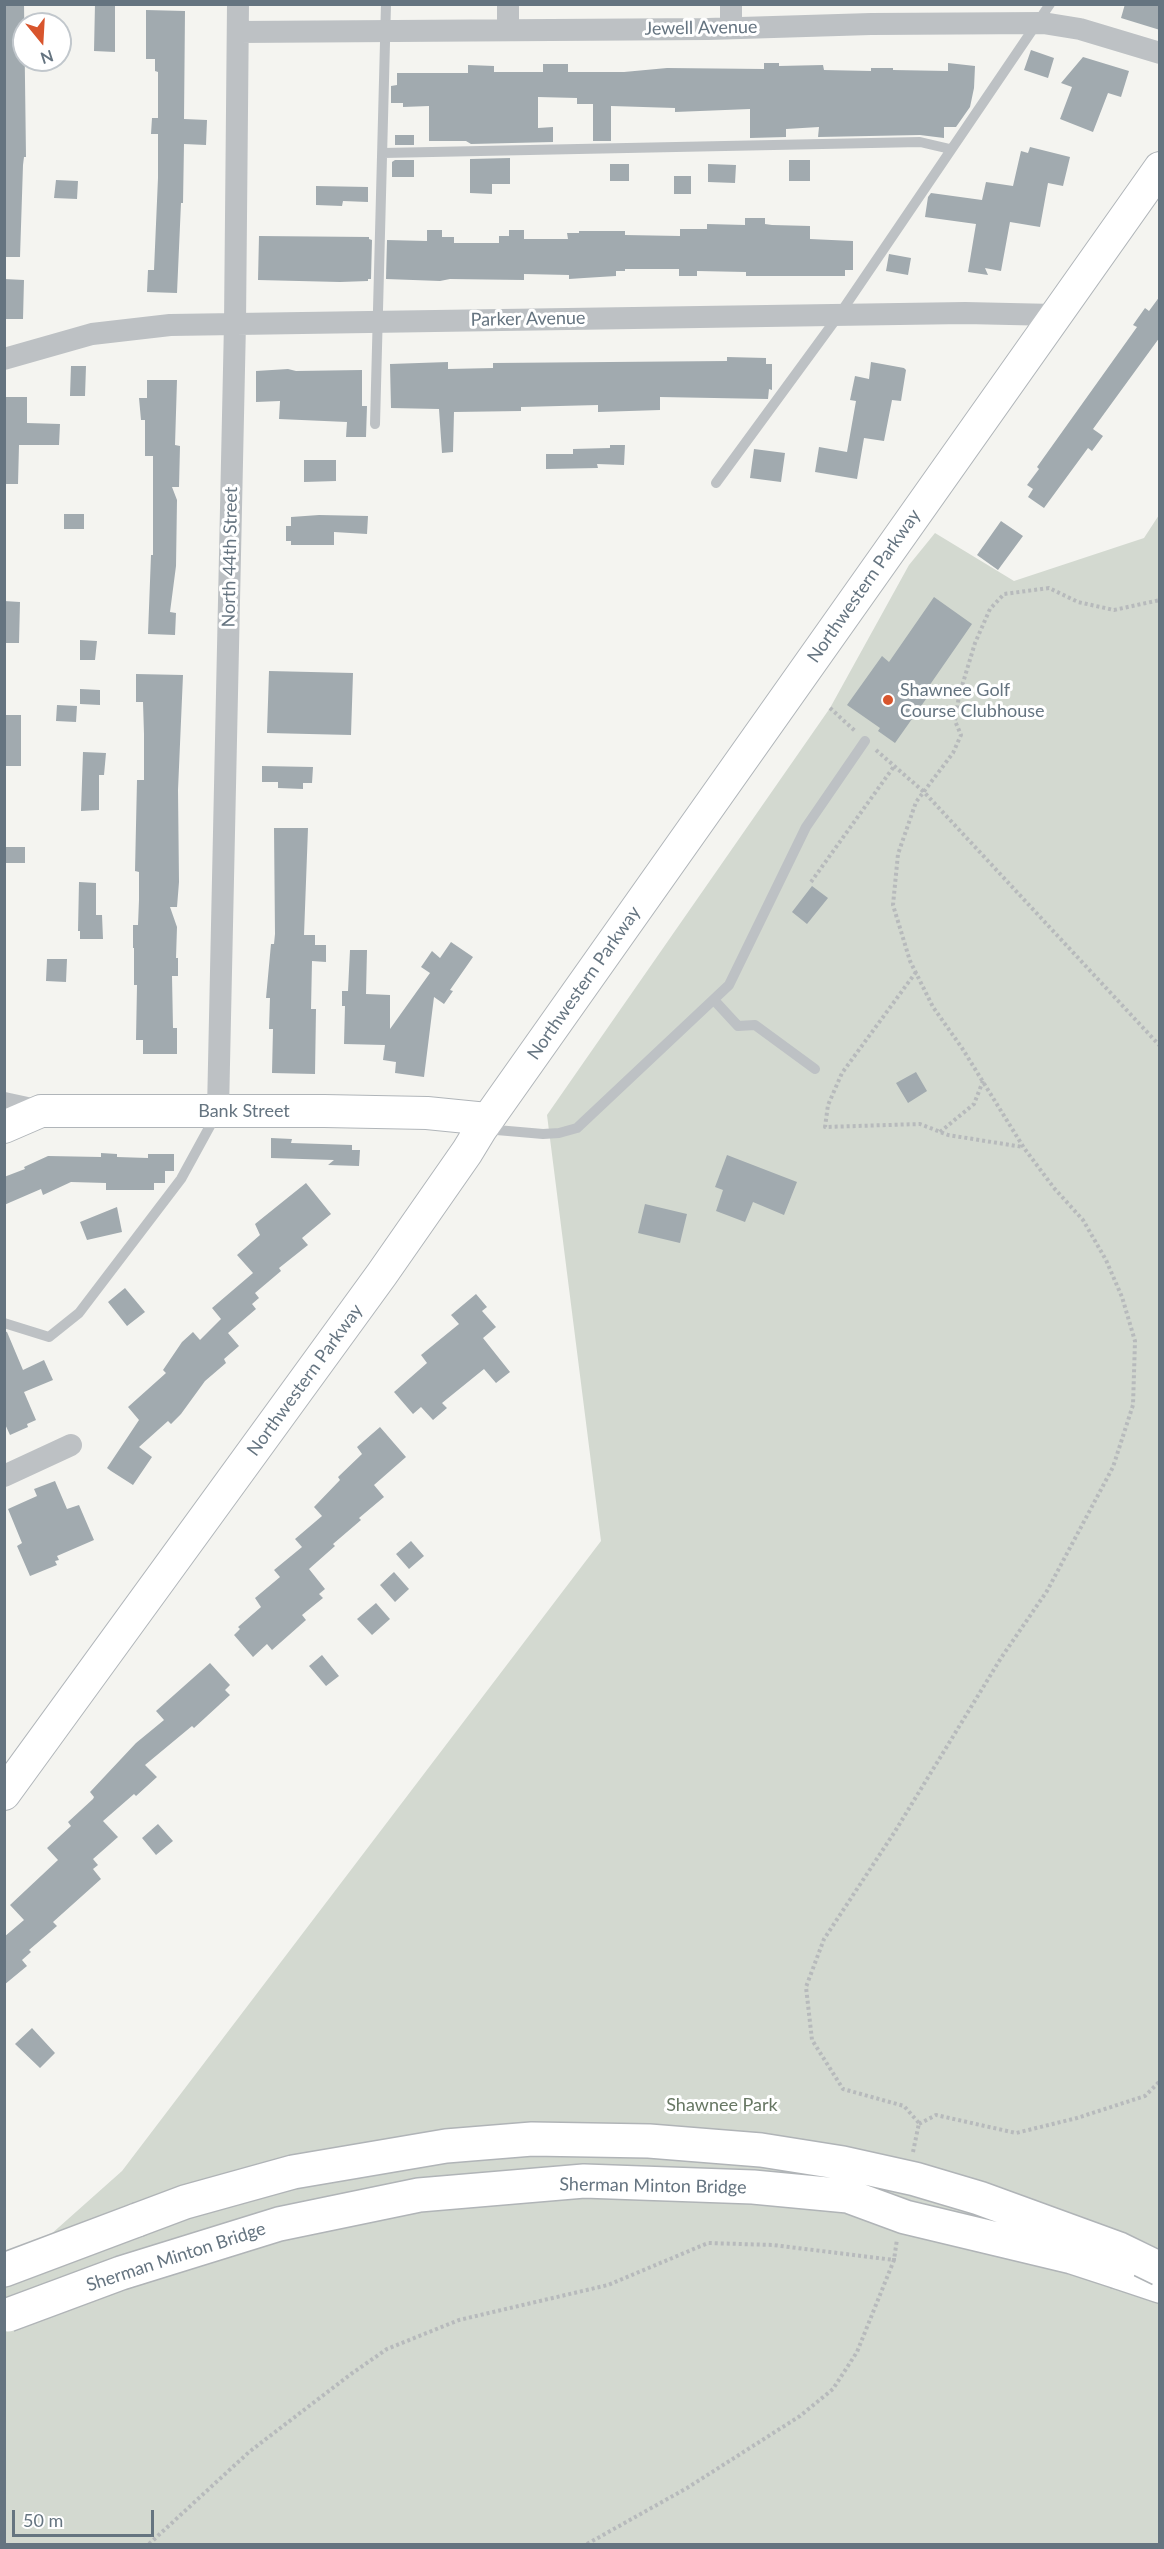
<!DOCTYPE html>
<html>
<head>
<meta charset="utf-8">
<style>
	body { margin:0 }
	#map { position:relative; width:1164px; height:2549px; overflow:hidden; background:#f4f4f0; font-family:Lato,sans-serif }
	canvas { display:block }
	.frame { position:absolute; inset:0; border:6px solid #657480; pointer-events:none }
	.north { position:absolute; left:12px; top:12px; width:60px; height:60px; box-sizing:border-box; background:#fff; border:2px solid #c1c7cc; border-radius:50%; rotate:162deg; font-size:16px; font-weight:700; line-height:24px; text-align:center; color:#657480 }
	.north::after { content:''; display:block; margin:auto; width:21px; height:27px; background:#d8552d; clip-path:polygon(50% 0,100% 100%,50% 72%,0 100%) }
	.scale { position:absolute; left:12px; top:2510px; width:142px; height:27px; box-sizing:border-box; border:3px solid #657480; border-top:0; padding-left:8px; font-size:18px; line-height:21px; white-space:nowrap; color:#657480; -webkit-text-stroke:4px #fff; paint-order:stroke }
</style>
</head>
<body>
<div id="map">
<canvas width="1164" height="2549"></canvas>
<div class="frame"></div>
<div class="north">N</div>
<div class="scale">50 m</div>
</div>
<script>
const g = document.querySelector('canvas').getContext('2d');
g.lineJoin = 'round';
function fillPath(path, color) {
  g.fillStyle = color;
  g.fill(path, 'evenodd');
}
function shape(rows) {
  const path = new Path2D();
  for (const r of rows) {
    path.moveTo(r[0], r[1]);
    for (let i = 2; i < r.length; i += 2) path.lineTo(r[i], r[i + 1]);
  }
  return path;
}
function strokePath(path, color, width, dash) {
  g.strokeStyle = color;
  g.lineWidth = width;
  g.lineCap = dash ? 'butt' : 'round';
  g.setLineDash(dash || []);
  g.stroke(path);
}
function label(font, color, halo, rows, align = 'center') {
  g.font = font + ' Lato,sans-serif';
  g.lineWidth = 6;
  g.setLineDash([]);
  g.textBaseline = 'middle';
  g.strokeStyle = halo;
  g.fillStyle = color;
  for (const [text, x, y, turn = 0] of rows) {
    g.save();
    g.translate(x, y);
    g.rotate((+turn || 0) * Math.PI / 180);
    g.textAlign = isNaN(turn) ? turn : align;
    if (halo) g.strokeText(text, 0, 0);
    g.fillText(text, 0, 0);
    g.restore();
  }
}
fillPath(shape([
	[1159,515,1159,2544,5,2544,4,2276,122,2171,601,1541,547,1115,830,708,909,565,935,533,1014,581,1144,538]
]), '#d3d9d0');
fillPath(shape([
	[4,4,24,4,26,157,24,157,23,165,20,257,4,257],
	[95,4,115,4,115,52,94,51],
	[1125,4,1160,4,1160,30,1121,18],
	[146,10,185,11,184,119,207,120,206,145,184,144,183,203,181,203,177,293,147,292,148,270,154,270,158,178,158,134,151,134,152,118,158,118,158,72,155,71,155,59,146,59],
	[1031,50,1054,58,1048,78,1024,70],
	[1083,57,1129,71,1121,97,1108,93,1093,132,1060,119,1072,87,1061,83],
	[764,63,779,63,779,66,823,65,824,70,871,71,871,68,893,68,893,70,948,71,948,63,975,66,974,88,970,107,956,127,944,127,944,138,920,135,818,137,819,127,786,129,786,137,750,138,750,109,675,112,675,108,611,106,611,141,593,141,593,104,577,104,577,98,538,97,538,128,553,127,553,142,471,144,466,141,429,141,429,106,403,107,403,103,391,103,391,86,397,85,397,73,468,73,468,65,494,66,494,72,543,72,543,64,568,64,568,72,624,72,667,68,764,69],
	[395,135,414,135,414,145,395,145],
	[1030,147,1070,157,1063,186,1048,183,1040,227,1010,222,1001,271,985,268,988,275,968,272,976,224,925,217,928,197,931,193,982,200,986,182,1013,186,1021,151,1028,153],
	[510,158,510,184,492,184,492,194,470,193,470,159],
	[395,160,414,160,414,177,392,177,392,162],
	[789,160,810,160,810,181,789,181],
	[610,164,629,164,629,181,610,181],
	[708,164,736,165,735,183,708,182],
	[674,176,691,176,691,194,674,194],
	[56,180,78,181,77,199,54,198],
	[316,186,368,187,368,202,343,201,342,206,316,205],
	[745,218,765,218,765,224,772,225,810,226,810,239,853,241,853,270,845,270,845,276,746,276,746,272,697,271,697,276,679,276,679,269,625,269,625,271,616,271,616,276,584,278,569,279,569,275,524,274,524,280,450,279,440,281,386,279,387,240,427,241,427,230,442,230,442,237,454,237,454,243,499,243,499,236,509,236,509,230,524,230,524,239,568,239,567,233,579,233,579,231,625,231,625,235,680,236,680,229,707,229,707,224,745,225],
	[259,236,369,237,369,239,372,240,371,279,368,279,368,281,340,282,258,280],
	[889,254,911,258,908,275,886,271],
	[4,279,24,280,23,319,4,319],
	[1160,296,1160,337,1093,429,1103,436,1092,451,1088,448,1044,508,1028,497,1033,489,1027,485,1039,469,1037,467,1137,327,1133,325,1145,308,1149,311],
	[727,357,766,358,766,364,772,364,772,390,769,389,768,399,660,397,660,410,598,412,598,405,521,407,521,411,454,412,453,452,442,453,439,409,391,408,390,364,448,362,448,369,493,368,493,363,727,361],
	[871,362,904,368,906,370,901,401,892,400,884,441,864,438,857,479,815,472,819,447,847,452,856,401,850,400,855,376,869,379],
	[71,366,86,366,85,396,70,396],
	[288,369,296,371,362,370,362,406,367,406,366,437,346,437,347,422,279,419,280,401,256,402,256,371],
	[147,380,177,380,175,445,180,446,179,487,172,487,177,500,176,566,170,612,176,613,175,635,148,634,151,555,153,555,153,456,145,456,145,420,141,420,139,398,147,398],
	[4,397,27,397,27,423,60,424,59,445,19,445,18,484,4,484],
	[610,445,625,445,624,465,597,464,598,468,546,469,546,454,573,454,573,449,610,448],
	[754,449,785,453,781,482,750,478],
	[304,460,336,460,336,481,304,482],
	[64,514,84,514,84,529,64,529],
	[319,515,368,516,367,534,334,532,334,545,291,545,291,541,286,541,286,526,291,526,291,517],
	[1001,521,1023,536,998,570,977,555],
	[934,597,972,624,927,689,931,692,895,743,878,731,880,728,847,705,882,656,889,662],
	[4,601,20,602,19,643,4,643],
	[80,640,97,641,95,660,80,660],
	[269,671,353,673,351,735,267,733],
	[136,674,183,675,178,790,179,882,177,907,170,907,177,927,176,958,178,958,178,976,172,976,173,1028,177,1028,177,1054,143,1054,143,1040,136,1040,137,985,134,985,134,948,133,948,133,925,138,925,139,900,139,872,135,871,137,780,144,780,144,734,143,702,136,702],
	[80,689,100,690,100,705,80,704],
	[57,705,77,706,76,722,56,721],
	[4,715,21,715,21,766,4,766],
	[83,752,106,753,104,775,99,775,99,810,81,811],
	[262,766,313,767,312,783,303,783,303,789,278,788,278,782,262,782],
	[274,828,308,828,304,935,315,935,315,945,326,945,326,962,312,961,311,1009,316,1009,315,1074,272,1073,273,1029,269,1029,270,998,266,998,271,944,274,944,275,934],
	[4,847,25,847,25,863,4,863],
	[79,882,96,883,96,915,102,915,103,939,80,939,80,931,78,931],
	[812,886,828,898,807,924,792,912],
	[451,942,473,957,450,990,453,991,444,1004,434,997,424,1077,395,1073,396,1062,383,1060,385,1045,344,1044,345,1006,342,1006,342,991,348,991,350,950,367,950,366,994,390,995,390,1029,430,973,421,967,432,951,440,958],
	[47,959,67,959,66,982,46,981],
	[916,1072,927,1091,908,1103,896,1083],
	[271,1138,292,1139,291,1143,352,1145,352,1150,360,1150,359,1166,328,1165,334,1160,271,1158],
	[101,1153,117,1154,117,1157,148,1158,148,1154,174,1154,174,1171,165,1171,165,1183,154,1183,154,1190,106,1190,106,1183,71,1182,43,1195,41,1189,4,1205,4,1177,25,1169,24,1167,48,1156,101,1157],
	[727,1155,797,1182,784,1215,753,1202,745,1222,716,1211,723,1190,715,1187],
	[306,1183,331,1214,302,1238,308,1245,279,1268,281,1271,255,1293,259,1298,252,1304,256,1309,228,1333,239,1346,224,1359,226,1363,205,1381,181,1414,171,1424,168,1421,139,1447,152,1457,133,1485,111,1471,107,1468,139,1420,128,1407,166,1373,163,1370,182,1342,193,1332,200,1340,221,1319,212,1308,253,1273,237,1255,260,1235,255,1224],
	[645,1204,687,1214,680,1243,638,1233],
	[117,1207,122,1232,87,1240,80,1222],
	[125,1288,145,1312,127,1326,108,1302],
	[476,1294,487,1307,482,1311,496,1327,483,1338,510,1372,496,1383,484,1369,442,1403,447,1408,433,1420,421,1407,413,1414,394,1392,427,1363,421,1355,459,1324,451,1315],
	[4,1331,7,1332,23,1370,44,1360,53,1380,24,1392,36,1420,27,1424,28,1427,10,1435,4,1422],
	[380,1427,406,1457,374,1485,384,1497,359,1518,361,1520,333,1544,335,1546,309,1569,325,1589,319,1594,323,1598,302,1615,306,1620,272,1650,267,1644,253,1657,234,1635,240,1629,238,1627,261,1607,255,1598,280,1577,274,1570,302,1547,295,1539,322,1516,314,1507,340,1480,338,1477,362,1454,357,1447],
	[55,1481,67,1509,79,1505,94,1540,57,1556,59,1560,55,1561,57,1565,30,1576,17,1546,22,1543,8,1509,37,1496,34,1489],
	[411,1541,424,1556,409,1569,396,1554],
	[394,1572,409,1589,395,1602,380,1585],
	[376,1603,390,1619,372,1635,357,1619],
	[322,1655,339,1676,326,1686,309,1666],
	[210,1663,230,1685,225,1690,230,1695,194,1728,192,1726,145,1765,157,1777,136,1796,134,1794,103,1821,118,1837,93,1859,98,1865,93,1869,101,1879,53,1922,57,1926,29,1950,31,1952,22,1960,27,1966,4,1985,4,1937,24,1920,10,1905,58,1860,47,1848,71,1826,68,1822,93,1799,94,1797,90,1792,136,1743,164,1720,156,1711],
	[158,1824,173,1841,156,1855,142,1838],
	[32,2028,55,2053,40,2068,15,2044]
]), '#a1aaaf');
const secondary = shape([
	[4,1127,41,1111,324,1111,427,1113,487,1119],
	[4,1794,382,1274,467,1152,481,1129,1160,168]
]);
const highway = shape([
	[4,2270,137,2220],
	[1118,2272,1160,2286]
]);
strokePath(secondary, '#b0b5b9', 34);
strokePath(highway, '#b0b4b7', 36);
strokePath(shape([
	[830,708,855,731],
	[876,750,924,792,1160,1046],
	[811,882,895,765],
	[916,972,842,1073,828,1105,825,1127,920,1124,948,1135,1023,1147],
	[940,1132,974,1104,983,1081],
	[919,2124,936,2115,1016,2133,1077,2118,1145,2096,1160,2081],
	[913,2152,919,2123,904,2106,843,2089,812,2040,806,1987,824,1939,894,1833,1001,1658,1047,1591,1113,1467,1133,1405,1135,1341,1122,1297,1106,1260,1083,1220,1054,1188,1024,1148,962,1048,933,1007,910,961,893,905,898,854,916,802,953,753,961,735,955,721,959,696,975,643,990,609,1004,594,1049,588,1078,602,1114,610,1160,600],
	[149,2544,249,2452,351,2374,387,2349,459,2320,608,2285,708,2243,773,2245,894,2260,894,2258],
	[587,2544,687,2488,800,2416,833,2389,857,2352,894,2260,897,2239]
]), '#b7babc', 4, [3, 3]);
strokePath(shape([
	[383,153,920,142,950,149],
	[375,424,386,4],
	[716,483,839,315,1050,4],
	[714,1000,738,1026,755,1025,815,1069],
	[485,1129,543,1134,559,1133,577,1128,729,985,806,827,865,741],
	[4,1323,49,1337,79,1313,181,1179,216,1115]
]), '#bdc1c4', 10);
strokePath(shape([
	[731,28,731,4],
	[508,29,508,4],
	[238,32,708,29,871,24,1043,23,1080,29,1160,53],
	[4,359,92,334,170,325,965,313,1055,315],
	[4,1103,41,1111],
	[218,1110,235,323,238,4],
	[4,1476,71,1445]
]), '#bdc1c4', 22);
strokePath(secondary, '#fff', 32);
strokePath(highway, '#fff', 33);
const highwayBridge = shape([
	[137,2220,185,2202,293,2172,446,2146,532,2139,649,2141,761,2150,843,2163,915,2179,979,2198,1119,2249,1160,2269],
	[8,2315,121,2273,279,2224,419,2195,584,2181,753,2187,848,2196,905,2217,1072,2257,1118,2272]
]);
strokePath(highwayBridge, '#b0b4b7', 36, []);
strokePath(highwayBridge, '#fff', 33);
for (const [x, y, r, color] of [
	[888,700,6,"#d8552d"]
]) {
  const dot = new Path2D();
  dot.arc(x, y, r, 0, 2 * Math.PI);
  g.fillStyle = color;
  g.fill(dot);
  strokePath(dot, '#fff', 2);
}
label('18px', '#657480', '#fff', [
	["Jewell Avenue",701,28,-1],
	["Parker Avenue",528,319,-1],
	["North 44th Street",230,557,-89],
	["Northwestern Parkway",864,586,-55],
	["Northwestern Parkway",584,983,-55],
	["Bank Street",244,1111],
	["Northwestern Parkway",305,1380,-54],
	["Sherman Minton Bridge",653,2186,1],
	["Sherman Minton Bridge",176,2257,-18]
]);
label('18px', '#657480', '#fff', [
	["Shawnee Golf",900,690],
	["Course Clubhouse",900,711]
], 'left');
label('18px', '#677763', '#fff', [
	["Shawnee Park",722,2105]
]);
</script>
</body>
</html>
